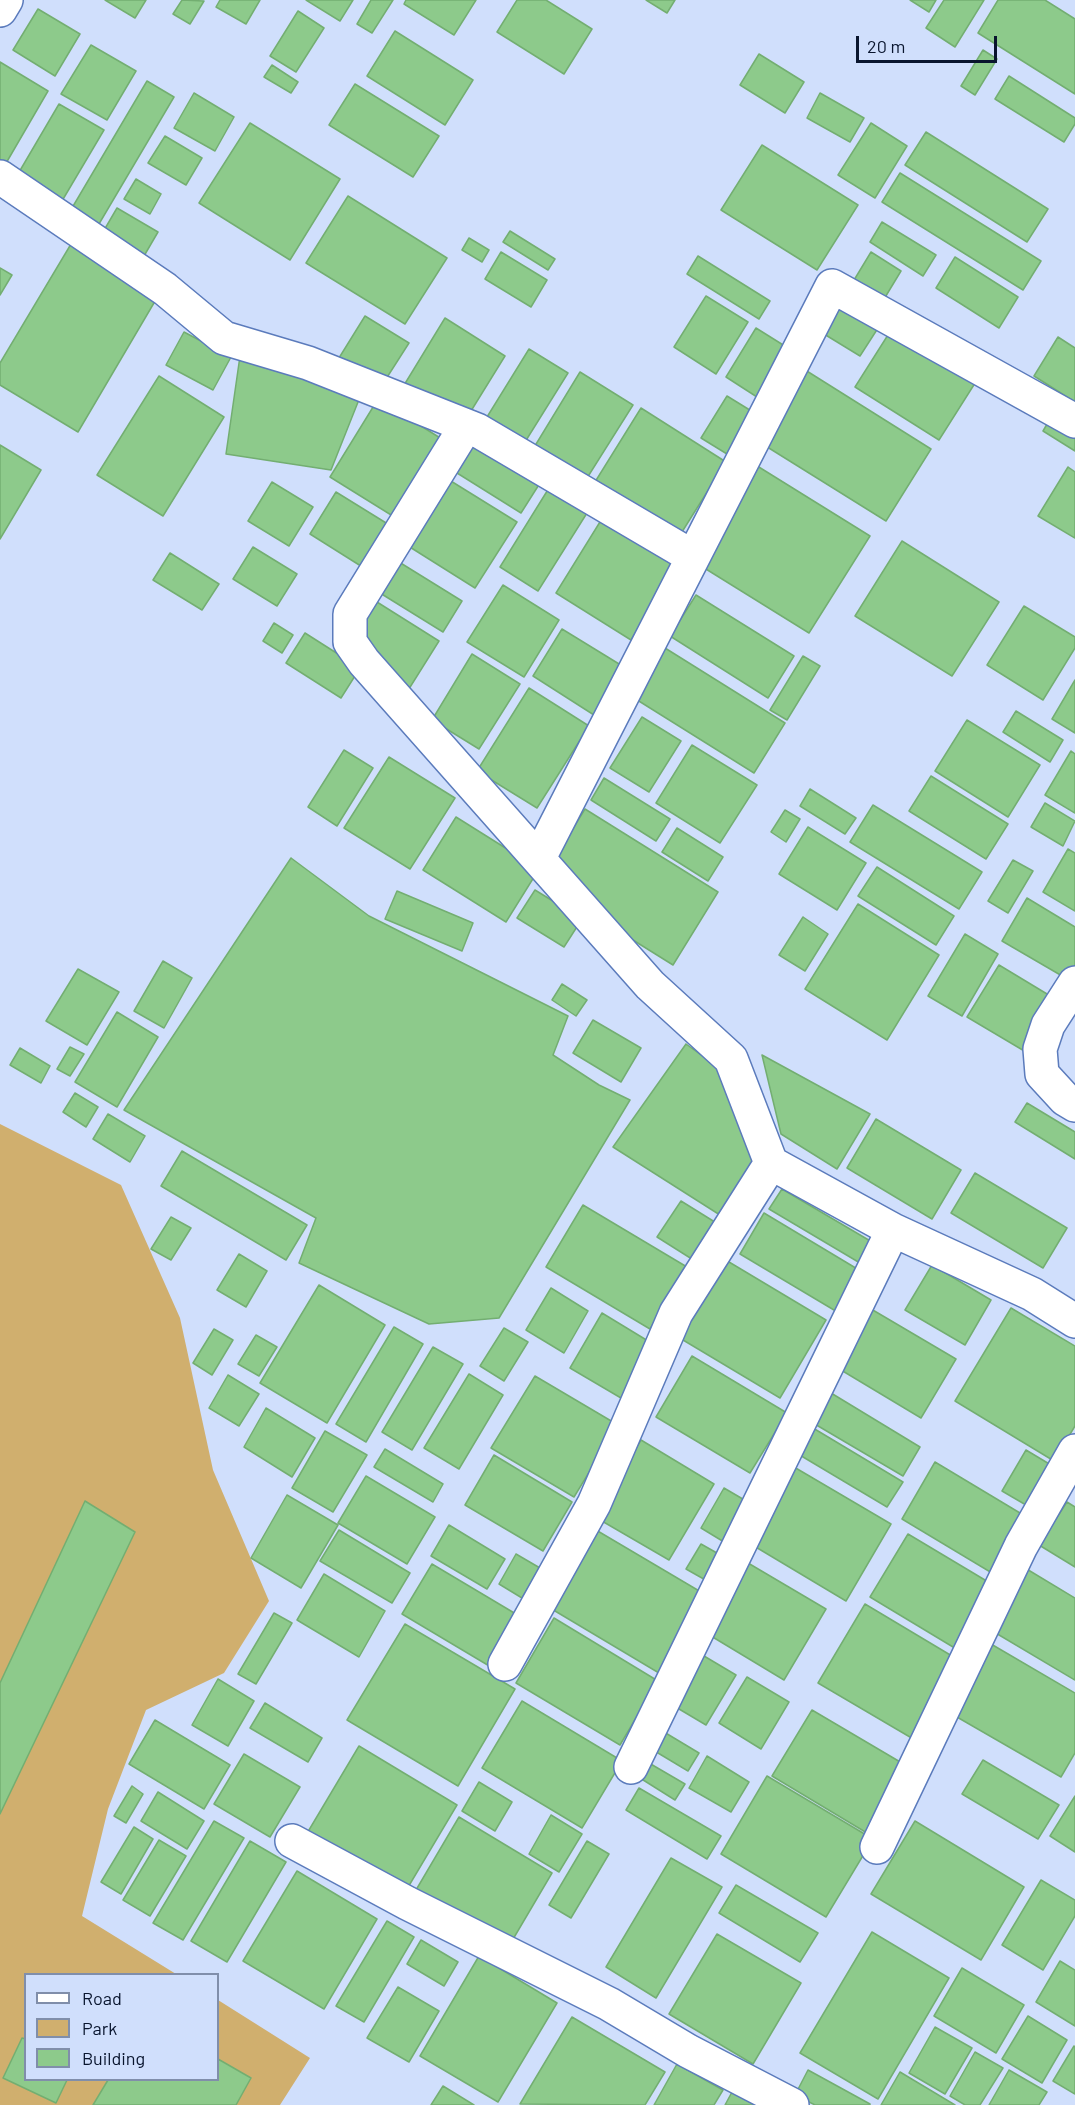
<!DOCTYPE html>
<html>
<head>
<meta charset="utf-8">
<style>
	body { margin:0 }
	#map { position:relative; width:1075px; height:2105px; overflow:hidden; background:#d0dffc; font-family:Barlow,sans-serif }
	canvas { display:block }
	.legend { position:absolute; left:24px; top:1973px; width:195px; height:108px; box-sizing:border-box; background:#d0dffc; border:2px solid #808eaa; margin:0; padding:8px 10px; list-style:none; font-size:18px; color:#09152e }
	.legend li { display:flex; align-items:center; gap:12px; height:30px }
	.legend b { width:30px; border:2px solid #808eaa }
	.scale { position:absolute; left:856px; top:36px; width:141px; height:27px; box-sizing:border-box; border:3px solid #09152e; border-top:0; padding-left:8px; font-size:18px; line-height:21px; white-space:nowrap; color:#09152e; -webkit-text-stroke:4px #d0dffc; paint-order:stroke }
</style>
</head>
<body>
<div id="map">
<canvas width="1075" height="2105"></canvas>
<ul class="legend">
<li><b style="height:8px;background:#fff"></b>Road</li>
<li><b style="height:16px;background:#d0af6e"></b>Park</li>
<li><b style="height:16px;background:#8dca8b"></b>Building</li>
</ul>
<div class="scale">20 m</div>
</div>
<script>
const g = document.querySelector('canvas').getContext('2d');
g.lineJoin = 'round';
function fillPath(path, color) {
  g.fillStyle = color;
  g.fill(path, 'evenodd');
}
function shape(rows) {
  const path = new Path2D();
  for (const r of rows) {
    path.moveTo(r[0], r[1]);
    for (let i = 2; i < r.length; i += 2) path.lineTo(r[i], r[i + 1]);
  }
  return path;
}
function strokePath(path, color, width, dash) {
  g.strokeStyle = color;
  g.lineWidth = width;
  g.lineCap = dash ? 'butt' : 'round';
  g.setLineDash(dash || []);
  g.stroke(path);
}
fillPath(shape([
	[0,1124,121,1185,180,1318,213,1470,269,1601,224,1673,146,1710,108,1809,82,1916,176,1974,26,1974,26,2080,218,2080,218,2000,310,2058,280,2105,0,2105]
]), '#d0af6e');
const building = shape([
	[105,0,146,0,135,18,105,0],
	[182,0,204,1,190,24,173,14,182,0],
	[220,0,260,0,246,24,216,7,220,0],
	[306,0,353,0,340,21,306,0],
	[371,0,393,0,372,33,357,24,371,0],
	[406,0,476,0,454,35,404,4,406,0],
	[517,0,546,0,592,29,564,74,497,32,517,0],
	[646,0,675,0,667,13,646,0],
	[910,0,936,0,929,12,910,0],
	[944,0,984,0,955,47,926,28,944,0],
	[998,0,1045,0,1075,19,1075,94,978,33,998,0],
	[38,9,80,34,55,76,13,50,38,9],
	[298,11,324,28,296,72,270,56,298,11],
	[395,31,473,80,445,125,367,76,395,31],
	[91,45,136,71,107,120,61,94,91,45],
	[983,50,997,59,975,95,961,86,983,50],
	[759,54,804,82,785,113,740,85,759,54],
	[0,62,48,91,5,165,0,162,0,62],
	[272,65,298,82,291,93,264,77,272,65],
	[1009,76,1075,118,1075,124,1064,142,995,99,1009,76],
	[147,81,174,97,96,229,69,213,147,81],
	[355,84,439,136,413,177,329,125,355,84],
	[194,93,234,117,215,151,174,128,194,93],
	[820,93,864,118,850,142,807,118,820,93],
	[59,104,104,130,59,206,15,179,59,104],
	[250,123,340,179,290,260,199,203,250,123],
	[871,123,907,146,875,198,838,175,871,123],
	[926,132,1048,209,1027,242,905,165,926,132],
	[165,136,202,158,186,185,148,163,165,136],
	[762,145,858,205,817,270,721,210,762,145],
	[900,173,1041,261,1023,290,882,202,900,173],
	[136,179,161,194,150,214,124,199,136,179],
	[348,196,447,258,405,324,306,263,348,196],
	[117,208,158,232,144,256,103,232,117,208],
	[882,222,936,255,923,276,870,242,882,222],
	[510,231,555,259,548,270,503,242,510,231],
	[469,238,489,250,482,262,462,250,469,238],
	[74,239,161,291,78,432,0,385,0,363,74,239],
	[501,252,547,280,531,307,485,279,501,252],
	[871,252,901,271,878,309,848,290,871,252],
	[698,256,770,301,759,319,687,274,698,256],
	[955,257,1018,297,999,328,936,288,955,257],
	[0,268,12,275,0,295,0,268],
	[706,296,748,322,716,374,674,347,706,296],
	[843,302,880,325,860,356,824,334,843,302],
	[365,316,409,343,377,393,334,366,365,316],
	[445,318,505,356,458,432,398,395,445,318],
	[893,327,977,380,939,440,855,387,893,327],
	[756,328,788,348,757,397,726,377,756,328],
	[184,332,231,357,213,390,166,365,184,332],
	[1058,337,1075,348,1075,402,1034,376,1058,337],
	[529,349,568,373,525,442,487,417,529,349],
	[240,356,362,392,331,470,226,454,240,356],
	[802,368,931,449,886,521,756,440,802,368],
	[580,372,633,405,582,486,530,454,580,372],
	[159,376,224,417,163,516,97,475,159,376],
	[727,396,753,412,727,454,701,438,727,396],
	[378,399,445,441,396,518,330,477,378,399],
	[1057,407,1075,418,1075,451,1043,431,1057,407],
	[641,408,726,462,675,543,590,490,641,408],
	[475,427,547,472,521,513,449,468,475,427],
	[0,445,41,470,0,539,0,445],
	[754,464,870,536,809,633,693,561,754,464],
	[1068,467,1075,472,1075,538,1038,516,1068,467],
	[446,478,517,522,475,588,405,544,446,478],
	[272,482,313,507,289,546,248,521,272,482],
	[549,488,587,513,538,591,500,567,549,488],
	[336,492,391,526,364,568,310,534,336,492],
	[608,509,683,556,631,640,556,593,608,509],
	[902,541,999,602,952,676,855,616,902,541],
	[253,547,297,574,277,606,233,579,253,547],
	[170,553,219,584,202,610,153,580,170,553],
	[399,562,462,601,443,632,380,593,399,562],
	[503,585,559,620,524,677,467,642,503,585],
	[696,595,794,656,768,698,670,636,696,595],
	[369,597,439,641,407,692,337,649,369,597],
	[1024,606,1075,637,1075,648,1043,700,987,665,1024,606],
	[274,623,293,635,282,653,263,641,274,623],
	[562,629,624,667,594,715,533,676,562,629],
	[305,633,360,668,341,698,286,663,305,633],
	[657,643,785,723,754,773,626,693,657,643],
	[472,654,520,684,479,749,432,720,472,654],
	[803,656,820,666,787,720,770,710,803,656],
	[1075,680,1075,733,1052,719,1075,680],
	[529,688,589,726,537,808,477,771,529,688],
	[1016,711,1063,740,1050,762,1003,732,1016,711],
	[642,717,681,741,649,792,610,768,642,717],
	[967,720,1040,765,1008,817,935,771,967,720],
	[692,745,757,785,720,843,656,803,692,745],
	[344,750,373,768,337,826,308,807,344,750],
	[1071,751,1075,754,1075,813,1045,795,1071,751],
	[389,757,455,798,410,869,344,828,389,757],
	[931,776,1008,824,986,859,909,811,931,776],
	[604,778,670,819,656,841,591,800,604,778],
	[810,789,856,818,845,834,800,806,810,789],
	[1045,803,1075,821,1063,846,1031,827,1045,803],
	[873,805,982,872,959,909,850,842,873,805],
	[585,809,718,892,673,965,540,882,585,809],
	[785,810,800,819,786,842,771,832,785,810],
	[456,817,539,869,506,922,423,870,456,817],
	[808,827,866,863,837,910,779,874,808,827],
	[677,828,723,857,708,881,662,852,677,828],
	[1068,849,1075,853,1075,911,1043,892,1068,849],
	[291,858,369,916,568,1016,553,1055,599,1085,630,1100,499,1318,429,1324,299,1263,316,1218,124,1110,291,858],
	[1013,860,1033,871,1008,913,988,901,1013,860],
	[877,867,954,916,936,945,858,896,877,867],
	[535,890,582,919,564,947,517,918,535,890],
	[397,891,473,923,462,951,385,919,397,891],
	[1027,898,1075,927,1075,969,1069,980,1002,941,1027,898],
	[858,904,939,955,887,1040,805,989,858,904],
	[803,917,828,934,805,971,779,955,803,917],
	[965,934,998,954,962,1016,928,996,965,934],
	[163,961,192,978,164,1028,134,1011,163,961],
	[999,965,1057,1000,1026,1052,967,1017,999,965],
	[78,969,119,992,87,1045,46,1021,78,969],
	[562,984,587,1000,576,1016,552,1000,562,984],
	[117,1012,158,1037,117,1107,75,1082,117,1012],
	[593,1020,641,1048,621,1082,573,1053,593,1020],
	[686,1044,737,1081,760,1149,720,1215,613,1147,686,1044],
	[70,1047,84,1054,70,1076,57,1069,70,1047],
	[20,1048,50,1066,41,1083,10,1065,20,1048],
	[762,1055,870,1114,837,1169,781,1134,762,1055],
	[75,1093,98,1107,86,1127,63,1112,75,1093],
	[1027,1103,1075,1132,1075,1159,1015,1122,1027,1103],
	[108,1114,145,1136,130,1162,93,1139,108,1114],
	[876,1119,961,1170,932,1219,847,1168,876,1119],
	[182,1151,307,1225,286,1260,161,1186,182,1151],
	[975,1173,1067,1228,1043,1268,951,1213,975,1173],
	[782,1189,872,1242,860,1263,769,1209,782,1189],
	[681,1201,718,1224,695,1261,657,1237,681,1201],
	[583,1205,687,1267,650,1329,546,1267,583,1205],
	[764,1213,864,1273,839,1313,740,1254,764,1213],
	[171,1217,191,1228,171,1260,151,1249,171,1217],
	[239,1254,267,1271,246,1307,217,1290,239,1254],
	[724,1259,826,1320,780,1398,678,1337,724,1259],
	[932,1265,991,1300,965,1345,905,1310,932,1265],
	[319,1285,385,1325,327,1423,260,1383,319,1285],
	[551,1288,588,1311,564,1353,526,1330,551,1288],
	[866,1306,956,1359,921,1418,831,1364,866,1306],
	[1011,1308,1075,1346,1075,1426,1054,1461,955,1401,1011,1308],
	[602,1313,653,1344,621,1398,570,1368,602,1313],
	[394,1327,423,1344,366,1442,336,1424,394,1327],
	[504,1328,528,1342,504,1381,480,1366,504,1328],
	[214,1329,233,1340,212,1375,193,1363,214,1329],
	[256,1335,277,1347,259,1376,238,1364,256,1335],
	[433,1347,463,1364,412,1450,382,1432,433,1347],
	[692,1356,787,1413,750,1473,656,1417,692,1356],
	[469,1374,503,1395,459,1469,424,1448,469,1374],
	[228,1375,259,1394,239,1426,209,1408,228,1375],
	[535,1376,618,1425,574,1497,491,1448,535,1376],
	[831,1393,920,1447,903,1476,813,1423,831,1393],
	[266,1408,315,1438,292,1477,244,1447,266,1408],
	[813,1428,903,1482,887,1507,798,1454,813,1428],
	[325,1431,367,1455,333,1512,292,1488,325,1431],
	[641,1440,714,1484,669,1560,595,1517,641,1440],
	[385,1449,443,1484,433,1502,374,1467,385,1449],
	[1026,1450,1051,1465,1026,1505,1002,1491,1026,1450],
	[494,1455,572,1502,543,1551,465,1505,494,1455],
	[935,1462,1030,1519,997,1576,902,1519,935,1462],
	[794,1467,891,1524,846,1601,749,1543,794,1467],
	[366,1476,435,1517,407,1564,338,1523,366,1476],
	[724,1488,753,1505,729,1545,701,1528,724,1488],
	[287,1495,338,1525,301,1588,251,1558,287,1495],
	[85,1501,135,1532,0,1814,0,1683,85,1501],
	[1067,1502,1075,1507,1075,1567,1039,1545,1067,1502],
	[449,1525,505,1559,487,1589,431,1556,449,1525],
	[339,1530,410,1573,392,1603,320,1561,339,1530],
	[596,1530,706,1595,659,1673,550,1608,596,1530],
	[908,1534,995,1586,958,1650,870,1597,908,1534],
	[701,1544,724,1557,709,1582,686,1569,701,1544],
	[516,1554,540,1568,522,1598,499,1584,516,1554],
	[748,1563,826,1609,784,1680,706,1633,748,1563],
	[432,1564,526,1620,496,1670,402,1614,432,1564],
	[1025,1568,1075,1598,1075,1680,989,1629,1025,1568],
	[324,1574,385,1611,359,1657,297,1620,324,1574],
	[865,1604,962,1662,915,1740,818,1683,865,1604],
	[274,1613,292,1623,256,1684,238,1674,274,1613],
	[554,1618,658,1681,620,1745,516,1683,554,1618],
	[405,1624,515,1689,458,1786,347,1720,405,1624],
	[991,1644,1075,1693,1075,1753,1061,1777,950,1713,991,1644],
	[704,1656,736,1675,706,1725,674,1706,704,1656],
	[747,1677,789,1702,761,1749,719,1723,747,1677],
	[218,1679,254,1701,228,1746,192,1725,218,1679],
	[522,1701,622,1761,582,1828,482,1768,522,1701],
	[265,1703,322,1738,308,1762,250,1728,265,1703],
	[812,1710,907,1766,867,1833,772,1776,812,1710],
	[155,1720,230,1765,204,1809,129,1764,155,1720],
	[659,1729,699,1753,688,1771,648,1747,659,1729],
	[359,1746,457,1805,404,1894,306,1835,359,1746],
	[244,1754,300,1787,270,1837,214,1804,244,1754],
	[707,1756,749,1782,731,1812,689,1788,707,1756],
	[983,1760,1059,1805,1038,1839,962,1794,983,1760],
	[649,1763,685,1784,675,1800,640,1778,649,1763],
	[767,1776,873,1839,826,1917,721,1854,767,1776],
	[479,1782,512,1802,495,1831,462,1811,479,1782],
	[132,1786,143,1794,126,1823,114,1816,132,1786],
	[639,1788,721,1836,707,1859,626,1810,639,1788],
	[158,1792,204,1821,187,1849,141,1821,158,1792],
	[1075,1796,1075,1852,1050,1836,1075,1796],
	[551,1815,582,1834,559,1872,529,1854,551,1815],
	[459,1817,552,1873,509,1946,416,1890,459,1817],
	[214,1821,244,1838,183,1940,153,1923,214,1821],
	[915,1821,1024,1887,981,1960,871,1894,915,1821],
	[134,1827,153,1839,121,1894,101,1882,134,1827],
	[159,1840,186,1856,150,1916,123,1900,159,1840],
	[250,1841,286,1862,227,1962,191,1941,250,1841],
	[587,1841,609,1854,571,1918,549,1905,587,1841],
	[671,1858,722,1887,656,1998,606,1967,671,1858],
	[297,1871,377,1919,324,2009,243,1961,297,1871],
	[1041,1880,1075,1900,1075,1916,1043,1970,1002,1945,1041,1880],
	[736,1885,818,1933,800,1962,719,1913,736,1885],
	[387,1921,414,1937,364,2022,336,2006,387,1921],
	[872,1932,949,1978,878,2099,800,2053,872,1932],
	[717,1934,801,1983,753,2064,669,2014,717,1934],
	[421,1940,458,1962,444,1986,407,1964,421,1940],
	[479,1956,557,2003,498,2102,420,2056,479,1956],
	[1060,1961,1075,1970,1075,2026,1036,2002,1060,1961],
	[962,1968,1024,2005,996,2053,934,2016,962,1968],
	[398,1987,439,2011,409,2062,367,2038,398,1987],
	[1028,2016,1067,2040,1042,2083,1002,2059,1028,2016],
	[572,2017,665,2072,645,2105,520,2104,572,2017],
	[935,2027,972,2048,945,2094,909,2073,935,2027],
	[22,2038,26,2039,26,2080,67,2080,56,2103,3,2078,22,2038],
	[1074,2046,1075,2047,1075,2094,1053,2081,1074,2046],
	[975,2052,1003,2068,980,2105,965,2105,950,2096,975,2052],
	[218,2059,251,2078,236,2105,93,2105,108,2080,218,2080,218,2059],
	[677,2064,723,2090,714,2105,654,2105,677,2064],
	[808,2070,870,2104,870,2105,815,2105,795,2095,808,2070],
	[1009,2070,1047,2092,1039,2105,989,2105,1009,2070],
	[900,2072,955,2105,881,2105,900,2072],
	[443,2086,474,2105,431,2105,443,2086],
	[732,2092,755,2105,725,2105,732,2092]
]);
fillPath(building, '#8dca8b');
strokePath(building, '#73ae71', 1.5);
const minor = shape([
	[0,10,6,0],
	[0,177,165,289,224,338,308,363,477,430,693,557],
	[466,426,350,614,350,642,364,662,650,985,731,1059,771,1163],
	[539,858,832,286,1075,421],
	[1075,983,1048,1025,1040,1049,1042,1074,1065,1099,1075,1105],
	[505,1664,594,1504,676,1313,771,1163,893,1230],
	[631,1767,893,1230,1032,1294,1075,1321],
	[292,1841,407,1903,609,2004,688,2051,792,2105],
	[877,1847,1021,1546,1075,1451]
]);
strokePath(minor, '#5b7bbc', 36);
strokePath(minor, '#fff', 33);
</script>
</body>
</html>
